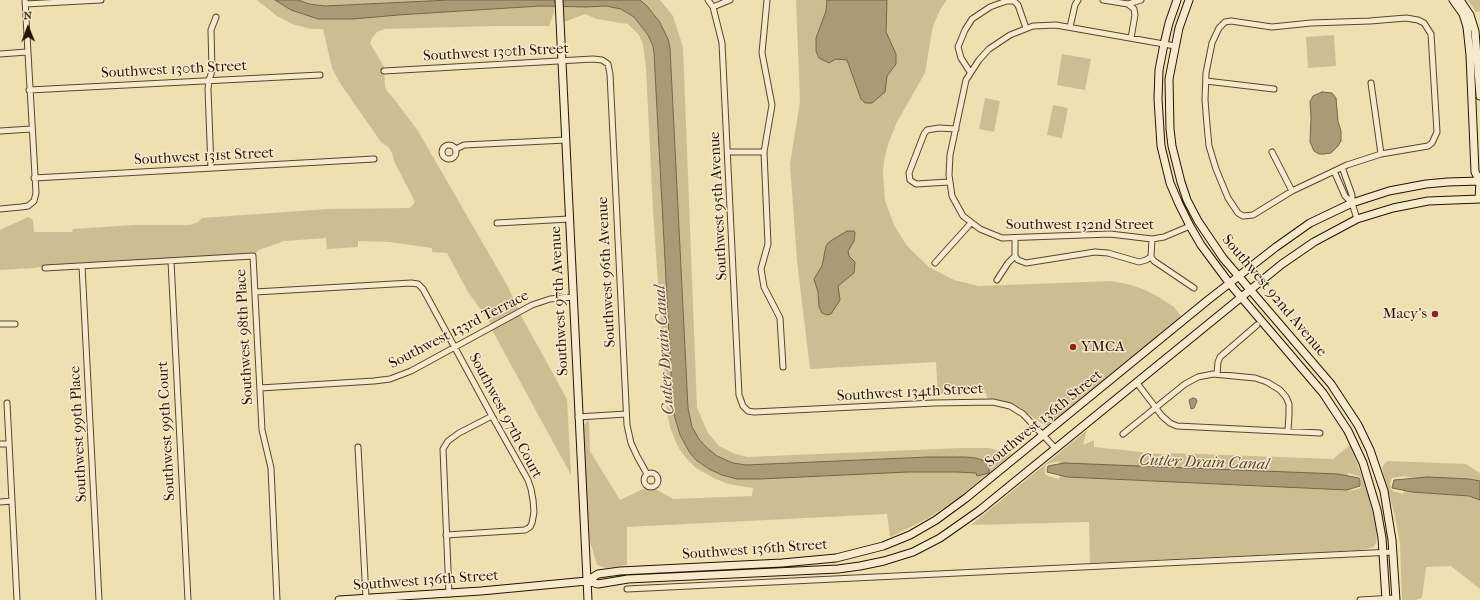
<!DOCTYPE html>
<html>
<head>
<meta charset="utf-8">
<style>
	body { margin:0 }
	#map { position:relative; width:1480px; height:600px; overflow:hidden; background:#efe0b1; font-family:"IM FELL French Canon",serif }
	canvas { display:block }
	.north { position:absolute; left:8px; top:8px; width:40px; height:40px; -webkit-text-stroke:3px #f5ebcc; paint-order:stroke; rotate:359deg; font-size:11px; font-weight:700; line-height:16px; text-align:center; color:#261302 }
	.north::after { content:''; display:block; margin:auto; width:14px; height:18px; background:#261302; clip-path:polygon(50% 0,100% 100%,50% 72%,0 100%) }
</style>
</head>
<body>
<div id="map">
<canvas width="1480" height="600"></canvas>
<div class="north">N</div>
</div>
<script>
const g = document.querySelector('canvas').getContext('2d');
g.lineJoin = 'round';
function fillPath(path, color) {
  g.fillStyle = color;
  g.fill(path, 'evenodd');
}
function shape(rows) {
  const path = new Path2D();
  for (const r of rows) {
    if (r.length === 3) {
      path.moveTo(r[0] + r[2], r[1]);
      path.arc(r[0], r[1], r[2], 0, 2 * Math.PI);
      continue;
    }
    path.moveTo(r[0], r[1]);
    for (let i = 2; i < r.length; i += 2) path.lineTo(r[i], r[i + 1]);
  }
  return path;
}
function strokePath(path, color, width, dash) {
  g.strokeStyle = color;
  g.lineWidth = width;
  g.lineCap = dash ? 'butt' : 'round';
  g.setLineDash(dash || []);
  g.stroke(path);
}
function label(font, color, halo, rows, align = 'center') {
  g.font = font + ' "IM FELL French Canon",serif';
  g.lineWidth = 3;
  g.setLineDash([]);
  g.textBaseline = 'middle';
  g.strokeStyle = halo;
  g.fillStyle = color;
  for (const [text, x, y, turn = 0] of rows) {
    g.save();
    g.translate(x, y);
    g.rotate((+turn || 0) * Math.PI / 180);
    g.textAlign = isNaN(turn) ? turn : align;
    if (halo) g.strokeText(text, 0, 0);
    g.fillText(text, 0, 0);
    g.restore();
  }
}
fillPath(shape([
	[257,0,275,0,291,10,318,19,353,19,398,15,540,6,554,7,554,12,549,26,495,26,385,29,377,32,372,38,370,43,384,67,385,87,387,91,395,100,418,131,507,285,519,310,491,324,468,292,447,253,432,252,432,248,389,242,358,241,358,247,327,249,326,238,284,241,259,250,256,253,51,265,35,268,0,270,0,230,28,217,33,220,34,232,72,232,73,229,134,225,190,225,198,222,202,218,328,209,410,208,415,202,395,163,392,153,388,147,381,142,340,83,332,68,323,29,311,29,292,24,277,16],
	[298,0,449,0,325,6,309,4],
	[640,0,660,0,673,16,683,47,697,408,708,433,719,446,733,453,747,457,961,448,989,448,1012,454,989,473,989,463,987,462,976,458,965,457,928,457,746,465,733,463,717,456,706,447,699,439,692,428,688,408,670,48,668,39,656,16],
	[796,0,947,0,941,8,933,26,925,73,897,122,888,144,884,161,883,173,885,200,894,225,907,246,929,267,954,280,979,286,1112,281,1131,285,1145,290,1159,297,1174,307,1181,316,1163,333,1049,425,1044,425,1019,407,1011,403,987,398,986,393,938,394,936,362,810,369,797,261,790,164,800,101],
	[1468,0,1480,0,1480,11,1476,12],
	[606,6,621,9,637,18,648,35,653,46,657,99,673,411,680,435,690,453,696,460,709,469,956,472,977,473,977,475,988,473,959,498,927,519,890,537,887,514,627,527,627,565,606,568,597,565,590,541,586,502,583,429,584,424,589,420,590,451,620,500,645,488,651,490,656,489,673,499,752,496,753,488,728,484,714,478,696,468,686,458,678,447,670,427,667,413,653,211,646,68,643,45,639,35,628,24,597,19,585,14,564,22,564,7,586,7],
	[1334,35,1336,66,1308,68,1306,37],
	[1062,54,1091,59,1085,90,1057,85],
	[985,98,1000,101,994,132,979,129],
	[1053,105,1068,108,1062,138,1047,135],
	[520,314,567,399,571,475,492,330],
	[1087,430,1083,445,1094,440,1094,447,1169,455,1172,453,1333,459,1350,445,1363,479,1371,503,1375,523,1377,539,1376,543,1374,547,1360,550,1090,563,1089,522,971,525],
	[1059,461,1060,464,1338,474,1348,476,1348,473,1359,476,1361,479,1361,487,1359,489,1348,491,1347,490,1060,476,1059,479,1048,476,1045,474,1045,467,1047,464],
	[1388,461,1466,464,1480,473,1480,481,1469,479,1413,478,1404,476,1392,478,1390,483,1391,489,1393,491,1403,494,1404,491,1469,496,1480,500,1480,589,1451,566,1426,567,1422,598,1415,600,1402,600,1400,544,1395,516,1382,468,1384,464]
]), '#cdbd93');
const water = shape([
	[275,0,298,0,309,4,325,6,449,0,640,0,647,6,659,21,668,39,670,48,688,408,692,427,699,439,706,447,717,456,733,463,746,465,928,457,965,457,976,458,987,462,989,463,989,473,977,476,976,473,956,472,908,472,759,479,737,479,722,475,709,469,696,460,690,453,680,435,673,411,654,53,653,46,648,35,634,17,621,9,606,6,586,7,540,6,398,15,353,19,318,19,291,10,275,0],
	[827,0,887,0,886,32,896,54,896,64,887,76,885,92,872,103,865,103,861,99,847,60,836,59,829,63,819,58,816,51,816,38,826,11,827,0],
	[1322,92,1332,93,1336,98,1338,121,1341,131,1341,141,1338,146,1331,153,1324,154,1319,154,1314,151,1310,142,1311,117,1310,102,1313,96,1322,92],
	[847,231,854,231,855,233,854,241,848,251,849,256,855,262,854,273,838,286,840,300,831,314,827,315,822,313,819,307,818,292,814,279,822,266,826,246,829,242,847,231],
	[1193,398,1196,399,1197,401,1194,408,1191,409,1189,400,1193,398],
	[1064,463,1338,474,1359,478,1360,480,1360,486,1347,490,1067,477,1047,472,1048,466,1064,463],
	[1428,477,1469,479,1480,481,1480,500,1469,496,1412,492,1392,488,1394,480,1428,477]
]);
fillPath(water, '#ab9a76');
strokePath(water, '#766448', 1);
const street = shape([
	[708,0,713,7,722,43,739,395,743,406,748,411,754,412,934,403,993,402,1010,406,1023,414,1056,449],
	[767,0,762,53,772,105,764,152,768,244,761,269,764,287,780,318,783,367],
	[1103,0,1128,4,1134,9,1135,15,1131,38],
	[25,4,101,0],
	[1128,4,1141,0],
	[713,7,730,0],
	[1406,18,1418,20,1424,23,1431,34,1437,132,1432,143,1428,146,1381,154,1347,165,1292,191,1253,215,1243,216,1238,213,1228,198,1216,169,1209,146,1207,125,1205,100,1206,73,1212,43,1219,28,1225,22,1231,21,1272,27,1311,23,1370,21,1406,18],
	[1070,27,1075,5,1078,0],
	[1175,46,1056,25,1033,26,1010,35,989,49,979,60,966,80,950,155,949,175,952,196,963,216,980,229,1002,238,1110,234,1152,239,1164,237,1190,226],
	[0,54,27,52],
	[384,71,593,59,602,60,608,64,610,74,627,425,631,443,637,456,647,474],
	[970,72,961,58,958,47,965,30,972,19,990,7,998,4,1007,1,1014,1,1018,5,1026,28],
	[1206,81,1274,89],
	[1371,83,1381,154],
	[29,90,320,75],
	[0,131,31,129],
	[449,152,7],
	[456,149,464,145,566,140],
	[728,152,764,152],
	[1272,152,1292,191],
	[1342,167,1352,195,1352,203,1357,219],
	[211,168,208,89,209,80,212,71,211,30,216,17],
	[1334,171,1345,196,1352,203],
	[34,178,374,159],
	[949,182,916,184,910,180,909,173,924,134,927,130,939,128,956,129],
	[0,209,21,207,28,206,34,201,36,193,25,0],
	[497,223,569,219],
	[1015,238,1015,256,1018,260,1026,263,1095,252,1108,253,1139,262,1146,260,1151,257],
	[1152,239,1151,257,1154,261,1194,288],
	[171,261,188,600],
	[935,263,971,223],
	[82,266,99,600],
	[45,268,253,256,262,430,271,468,277,600],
	[997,280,1008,263,1015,256],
	[255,292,411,283,418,284,423,289,492,416,528,480,531,489,533,500,534,512,532,523,530,527,525,530,446,535],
	[0,324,15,324],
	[1217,374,1218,362,1220,357,1257,325],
	[1137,383,1162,416,1170,423,1177,426,1320,433],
	[260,388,374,381,390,379,411,371,532,305,550,299,573,297],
	[7,403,17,600],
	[578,417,626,414],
	[1123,434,1185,384,1198,377,1213,374,1255,378,1267,382,1280,390,1286,397,1289,404,1289,414,1288,430],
	[0,444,9,444],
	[358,447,366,598],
	[651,480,7],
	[0,502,12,501],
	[627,589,1393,552],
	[449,594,443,449,448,441,459,433,492,416],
	[1360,600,1395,598]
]);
const secondary = shape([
	[559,0,588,600],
	[1177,0,1169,23,1164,44,1159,70,1158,99,1161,146,1170,183,1179,204,1190,226,1201,245,1230,284,1323,393,1348,431,1363,463,1377,510,1382,538,1386,600],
	[1189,0,1179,28,1169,79,1170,129,1172,146,1181,182,1187,200,1198,221,1223,258,1331,384,1358,425,1370,450,1384,491,1392,540,1396,600],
	[1453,0,1463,14,1467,27,1470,55,1475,172,1480,181],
	[1460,0,1470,15,1475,31,1480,96],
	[1479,199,1480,181],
	[587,581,598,574,620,571,782,563,836,558,883,546,910,535,936,520,966,498,1208,300,1276,247,1310,223,1352,203,1389,191,1426,184,1448,182,1480,181],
	[339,600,481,591,587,581,598,584,628,579,838,569,860,566,884,561,913,552,940,538,980,510,1282,264,1314,242,1357,219,1393,208,1428,201,1480,199]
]);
strokePath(street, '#58462e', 7);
strokePath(secondary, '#261302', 9);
strokePath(street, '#f5ebcc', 5);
strokePath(secondary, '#f5ebcc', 7);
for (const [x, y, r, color] of [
	[1435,314,4,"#8f2418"],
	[1073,347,4,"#8f2418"]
]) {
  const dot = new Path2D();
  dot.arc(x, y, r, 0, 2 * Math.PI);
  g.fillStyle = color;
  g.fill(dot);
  strokePath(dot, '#f5ebcc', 1.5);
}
label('15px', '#261302', '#f5ebcc', [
	["Southwest 130th Street",496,53,-3],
	["Southwest 130th Street",174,70,-3],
	["Southwest 131st Street",204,157,-3],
	["Southwest 95th Avenue",719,206,-93],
	["Southwest 132nd Street",1080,225],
	["Southwest 96th Avenue",607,272,-93],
	["Southwest 92nd Avenue",1274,296,50],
	["Southwest 97th Avenue",560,301,-93],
	["Southwest 133rd Terrace",459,330,-27],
	["Southwest 98th Place",245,337,-93],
	["Southwest 134th Street",910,393,-3],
	["Southwest 97th Court",505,416,62],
	["Southwest 136th Street",1044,419,-39],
	["Southwest 99th Court",167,431,-93],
	["Southwest 99th Place",79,434,-93],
	["Southwest 136th Street",755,550,-4],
	["Southwest 136th Street",426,581,-4]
]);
label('15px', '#261302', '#f5ebcc', [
	["Macy's",1427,314],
	["YMCA",1081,347,"left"]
], 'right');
label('italic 16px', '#5b4930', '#f5ebcc', [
	["Cutler Drain Canal",665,350,-94],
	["Cutler Drain Canal",1204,463,2]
]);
</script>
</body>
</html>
